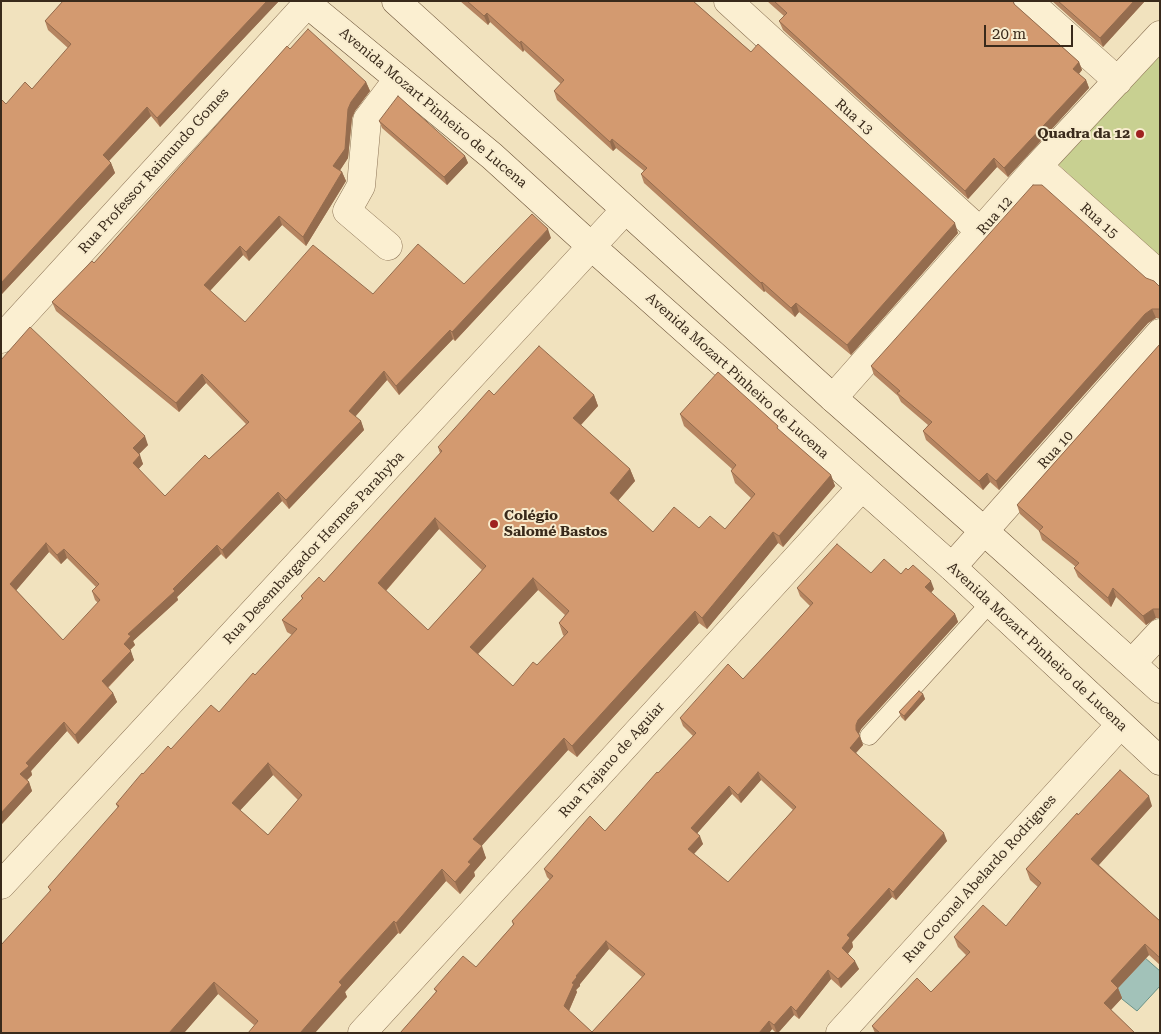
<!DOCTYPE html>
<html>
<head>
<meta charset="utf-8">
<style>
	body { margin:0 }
	#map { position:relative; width:1161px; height:1034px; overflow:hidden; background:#f1e2be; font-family:"Roboto Serif",serif }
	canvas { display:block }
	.frame { position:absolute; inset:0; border:2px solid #392a1b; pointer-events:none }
	.scale { position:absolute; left:984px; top:25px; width:89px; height:22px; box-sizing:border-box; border:2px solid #392a1b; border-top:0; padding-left:6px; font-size:15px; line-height:18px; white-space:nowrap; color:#392a1b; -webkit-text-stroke:4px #f8ecce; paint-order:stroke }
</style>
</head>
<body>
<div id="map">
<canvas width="1161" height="1034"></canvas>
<div class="frame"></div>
<div class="scale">20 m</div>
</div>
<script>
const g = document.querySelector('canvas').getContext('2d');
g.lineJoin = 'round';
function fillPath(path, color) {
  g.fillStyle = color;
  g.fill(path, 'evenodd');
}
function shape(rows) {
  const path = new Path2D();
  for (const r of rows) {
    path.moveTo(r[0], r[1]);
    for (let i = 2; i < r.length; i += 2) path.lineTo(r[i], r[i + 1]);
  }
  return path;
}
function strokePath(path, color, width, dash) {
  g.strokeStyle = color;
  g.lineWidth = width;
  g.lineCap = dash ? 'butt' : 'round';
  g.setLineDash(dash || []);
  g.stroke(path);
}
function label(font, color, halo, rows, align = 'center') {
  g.font = font + ' "Roboto Serif",serif';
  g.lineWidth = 4;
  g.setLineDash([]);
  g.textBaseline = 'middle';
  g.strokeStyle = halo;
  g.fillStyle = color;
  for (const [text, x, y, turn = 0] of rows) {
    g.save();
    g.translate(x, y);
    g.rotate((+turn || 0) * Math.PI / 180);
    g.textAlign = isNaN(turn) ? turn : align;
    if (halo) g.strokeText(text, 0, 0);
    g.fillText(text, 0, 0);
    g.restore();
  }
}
fillPath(shape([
	[1160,54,1160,259,1058,164]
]), '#c8d091');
const water = shape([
	[1144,957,1160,971,1160,986,1137,1011,1112,991,1144,957]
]);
fillPath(water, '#a2c2b9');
strokePath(water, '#689187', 1);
const service = shape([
	[869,736,990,603]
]);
const minor = shape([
	[728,1,981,232],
	[1028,1,1118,81],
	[1038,166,1160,275],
	[388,246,347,211,361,186,367,120,398,79],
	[1,339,307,4],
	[833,398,1038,166,1160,35],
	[952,567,1160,333],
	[1132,663,1160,633],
	[1,885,625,210],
	[362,1033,862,487],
	[840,1033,1120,725]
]);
const secondary = shape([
	[304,1,492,156,592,247,952,567,1160,761],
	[396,1,833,398,984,531,1160,689]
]);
strokePath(service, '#8b7255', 19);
strokePath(minor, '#8b7255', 29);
strokePath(secondary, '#6c5338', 29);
strokePath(service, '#fbefd1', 18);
strokePath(minor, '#fbefd1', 28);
strokePath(secondary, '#fbefd1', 28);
fillPath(shape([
	[63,1,279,1,160,127,151,116,109,161,111,163,115,173,1,295,1,99,6,104,32,89,68,48,48,30,45,21],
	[460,1,693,1,958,233,851,355,799,312,795,317,765,291,764,292,644,183,641,174,644,171,616,148,613,151,557,100,554,91,561,84,524,50,523,52,490,22,488,25],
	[767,1,1013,1,1014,4,1079,62,1082,70,1079,74,1086,80,1089,88,1008,177,997,167,968,199,783,30,779,21,784,16],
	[1052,1,1145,1,1103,47],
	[290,49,366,82,370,91,355,111,352,118,348,158,340,170,342,172,346,181,306,246,282,225,249,261,243,255,210,291,245,322,373,294,464,284,551,238,455,341,453,339,399,395,387,380,355,417,361,421,364,430,289,509,282,501,226,559,221,554,177,597,178,600,133,641,135,645,130,650,134,660,108,688,113,693,117,702,78,744,67,731,31,771,32,775,27,780,29,782,32,791,1,825,1,360,148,445,139,454,143,464,138,469,165,496,209,459,246,424,206,383,179,412,56,311,52,302,94,263],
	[49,552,61,564,67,558,96,587,92,591,95,600,98,603,63,640,16,590],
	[379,121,465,156,468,163,447,185,382,128],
	[1146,278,1160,287,1160,318,1156,318,1148,323,999,490,990,482,983,490,926,440,923,431,928,425,901,402,898,396,874,375,871,366],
	[1160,344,1160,618,1156,618,1146,625,1116,597,1111,607,1078,577,1074,568,1076,567,1042,540,1039,531,1020,514,1017,505],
	[494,395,594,395,598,406,581,425,630,469,635,481,618,501,653,532,699,528,725,529,751,498,735,483,731,471,732,469,684,426,680,414,781,432,831,475,835,486,783,547,778,543,707,629,699,623,577,757,568,750,481,846,486,858,474,872,475,876,460,894,446,881,400,934,398,933,345,992,347,997,254,1025,218,994,184,1033,1,1033,50,891,48,887,118,808,116,804,143,774,171,749,219,712,255,675,292,635,287,632,282,620,302,599,301,596,324,582,440,453,438,447],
	[439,529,482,570,428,630,386,591],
	[538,590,565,615,559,623,563,635,564,636,537,665,513,686,478,654],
	[273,775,298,800,268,835,240,810],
	[871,573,901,574,934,589,931,593,955,614,958,622,861,729,859,734,863,745,856,753,947,841,896,900,892,897,852,942,853,947,848,954,859,969,841,988,831,979,799,1019,794,1015,778,1033,776,1033,772,1029,769,1033,400,1033,436,992,434,989,476,967,513,925,512,921,550,880,547,877,544,869,605,831,693,736,683,726,680,718,743,679,783,636,810,606,800,596,797,588],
	[761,780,793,810,728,882,694,854,703,844,697,833,732,794,741,803],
	[609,949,642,977,592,1032,569,1011,577,992,576,990,580,986,580,984],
	[923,694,925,699,905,721,901,717,899,712],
	[1152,806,1099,865,1160,921,1160,965,1149,955,1118,988,1122,998,1111,1010,1135,1033,875,1033,872,1026,931,992,966,955,958,947,954,937,1006,926,1038,887,1030,880,1026,869,1078,815]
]), '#b58460');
fillPath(shape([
	[267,1,279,1,160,127,157,118],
	[1134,1,1145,1,1103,47,1100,38],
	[487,13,490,22,488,25,484,16],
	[521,41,524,50,523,52,520,43],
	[1079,62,1082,70,1076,77,1073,69],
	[1086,80,1089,88,1008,177,1004,168],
	[366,82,370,91,355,111,352,118,348,158,337,175,333,166,348,109,351,102],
	[147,107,151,116,106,164,103,155],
	[612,139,616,148,613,151,610,142],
	[465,156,468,163,447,185,444,177],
	[994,158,997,167,968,199,965,191],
	[111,163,115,173,1,295,1,283],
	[342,172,346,181,306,246,303,237],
	[279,216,282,225,249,261,246,252],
	[955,223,958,233,851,355,847,345],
	[548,229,551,238,455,341,452,332],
	[240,246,243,255,207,294,204,285],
	[762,282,765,291,764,292,761,283],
	[796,303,799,312,795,317,791,308],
	[1152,309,1156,318,1148,323,999,490,996,481,1145,314],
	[450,330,453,339,399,395,396,386],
	[384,371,387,380,352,420,349,411],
	[202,374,206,383,179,412,176,403],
	[594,395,598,406,577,429,573,418],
	[361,421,364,430,289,509,286,500],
	[145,436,148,445,136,457,133,448],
	[140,455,143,464,136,472,133,463],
	[630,469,635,481,614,505,610,493],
	[987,473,990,482,983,490,979,481],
	[831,475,835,486,783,547,779,536],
	[278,492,282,501,226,559,222,550],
	[435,518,439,529,382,595,378,583],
	[773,532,778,543,707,629,702,618],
	[46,543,49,552,14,593,10,584],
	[217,545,221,554,177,597,178,600,133,641,135,645,127,653,124,644,128,634],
	[64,549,67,558,61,564,57,555],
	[533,578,538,590,474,658,470,647],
	[931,581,934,589,928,596,925,587],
	[1113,588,1116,597,1111,607,1108,598],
	[1153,609,1156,618,1146,625,1143,616],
	[695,611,699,623,577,757,572,746],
	[955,614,958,622,861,729,859,733,859,738,860,736,863,745,853,756,850,748,856,730,856,725,858,720],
	[131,651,134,660,105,690,102,681],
	[113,693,117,702,78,744,75,735],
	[923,694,925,699,905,721,904,716],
	[64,722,67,731,31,771,32,775,24,783,20,774,26,763],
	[564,738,568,750,478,850,473,839],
	[268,763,273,775,236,815,232,803],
	[758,772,761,780,741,803,738,795],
	[29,782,32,791,1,825,1,813],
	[729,786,732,794,694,837,691,828],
	[1149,796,1152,806,1095,869,1091,859],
	[944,833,947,841,896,900,893,892],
	[700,836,703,844,691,857,688,849],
	[482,846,486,858,474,872,475,876,460,894,455,882,468,862],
	[442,869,446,881,400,934,396,923],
	[889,888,892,897,852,942,853,947,845,957,842,948,847,935],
	[394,921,398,933,345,992,347,997,315,1033,300,1033,339,982],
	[606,941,609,949,580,984,580,986,576,990,577,992,567,1015,564,1006,572,983,576,976],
	[1145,944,1149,955,1118,988,1122,998,1108,1013,1104,1003,1111,981],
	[855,961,859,969,841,988,838,979],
	[828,970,831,979,799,1019,796,1011],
	[214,982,218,994,184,1033,169,1033],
	[791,1006,794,1015,778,1033,777,1033,774,1025],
	[769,1021,772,1029,769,1033,759,1033]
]), '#946c4e');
const building = shape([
	[63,1,267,1,157,118,147,107,103,155,111,163,1,283,1,99,6,104,25,82,32,89,71,44,45,21,63,1],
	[467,1,693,1,751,52,758,44,955,223,847,345,796,303,791,308,762,282,761,283,641,174,647,168,612,139,610,142,554,91,564,80,521,41,520,43,487,13,484,16,467,1],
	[774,1,1013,1,1014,4,1079,62,1073,69,1086,80,1004,168,994,158,965,191,779,21,787,13,774,1],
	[1058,1,1134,1,1100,38,1058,1],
	[308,29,366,82,351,102,348,109,345,149,333,166,342,172,303,237,279,216,246,252,240,246,204,285,245,322,313,245,373,294,418,244,464,284,532,214,548,229,452,332,450,330,396,386,384,371,349,411,361,421,286,500,278,492,222,550,217,545,173,589,175,591,128,634,131,636,124,644,131,651,102,681,113,693,75,735,64,722,26,763,29,766,20,774,29,782,1,813,1,360,30,327,145,436,133,448,140,455,133,463,165,496,205,455,209,459,249,422,202,374,176,403,52,302,92,261,94,263,287,46,290,49,308,29],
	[46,543,57,555,64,549,99,584,92,591,100,600,63,640,10,584,46,543],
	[398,96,465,156,444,177,379,121,398,96],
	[1033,185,1042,185,1146,278,1154,281,1160,287,1160,309,1152,309,1145,314,996,481,987,473,979,481,923,431,932,422,897,393,900,391,871,366,1033,185],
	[1160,344,1160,609,1153,609,1143,616,1113,588,1108,598,1074,568,1079,563,1039,531,1043,527,1017,505,1160,344],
	[539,346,594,395,573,418,630,469,610,493,653,532,674,507,699,528,710,516,725,529,755,494,731,471,736,465,680,414,718,372,778,426,777,428,831,475,779,536,773,532,702,618,695,611,572,746,564,738,473,839,482,846,468,862,471,864,455,882,442,869,396,923,394,921,339,982,342,985,300,1033,248,1033,258,1021,214,982,169,1033,1,1033,1,945,51,890,48,887,119,806,116,804,142,773,143,774,168,746,171,749,211,705,219,712,253,673,255,675,297,629,282,620,303,598,301,596,319,577,324,582,442,451,438,447,489,390,494,395,539,346],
	[435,518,486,566,428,630,378,583,435,518],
	[533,578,569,611,559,623,568,632,537,665,533,662,513,686,470,647,533,578],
	[268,763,302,795,268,835,232,803,268,763],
	[837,544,871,573,884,559,901,574,906,568,908,570,913,565,931,581,925,587,955,614,858,720,856,725,856,730,860,736,850,748,944,833,893,892,889,888,847,935,850,938,842,948,855,961,838,979,828,970,796,1011,791,1006,774,1025,769,1021,759,1033,400,1033,437,991,434,989,463,956,476,967,514,924,512,921,553,876,544,869,590,816,605,831,657,772,658,773,696,733,680,718,728,664,743,679,783,636,813,603,797,588,837,544],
	[758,772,796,807,728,882,688,849,700,836,691,828,729,786,738,795,758,772],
	[606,941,645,974,592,1032,564,1006,574,984,572,983,577,977,576,976,606,941],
	[919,691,923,694,904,716,899,712,919,691],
	[1120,770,1149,796,1091,859,1160,921,1160,958,1145,944,1111,981,1118,988,1104,1003,1135,1033,880,1033,872,1026,917,978,931,992,970,952,954,937,983,905,1006,926,1041,883,1026,869,1077,813,1078,815,1120,770]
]);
fillPath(building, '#d39a70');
strokePath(building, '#946c4e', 1);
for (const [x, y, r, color] of [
	[1140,134,5,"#9f2120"],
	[494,524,5,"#9f2120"]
]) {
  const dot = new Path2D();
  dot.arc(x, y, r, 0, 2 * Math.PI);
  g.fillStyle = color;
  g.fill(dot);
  strokePath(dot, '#f8ecce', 2);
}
label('14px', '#392a1b', '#f8ecce', [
	["Avenida Mozart Pinheiro de Lucena",433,108,40],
	["Rua 13",854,117,42],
	["Rua Professor Raimundo Gomes",154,171,-48],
	["Rua 12",995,216,-49],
	["Rua 15",1099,221,42],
	["Avenida Mozart Pinheiro de Lucena",737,376,42],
	["Rua 10",1056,450,-48],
	["Rua Desembargador Hermes Parahyba",314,548,-47],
	["Avenida Mozart Pinheiro de Lucena",1037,647,43],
	["Rua Trajano de Aguiar",612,760,-48],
	["Rua Coronel Abelardo Rodrigues",980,879,-48]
]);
label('bold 14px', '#392a1b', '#f8ecce', [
	["Quadra da 12",1130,134],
	["Colégio",504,516,"left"],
	["Salomé Bastos",504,532,"left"]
], 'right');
</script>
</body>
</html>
